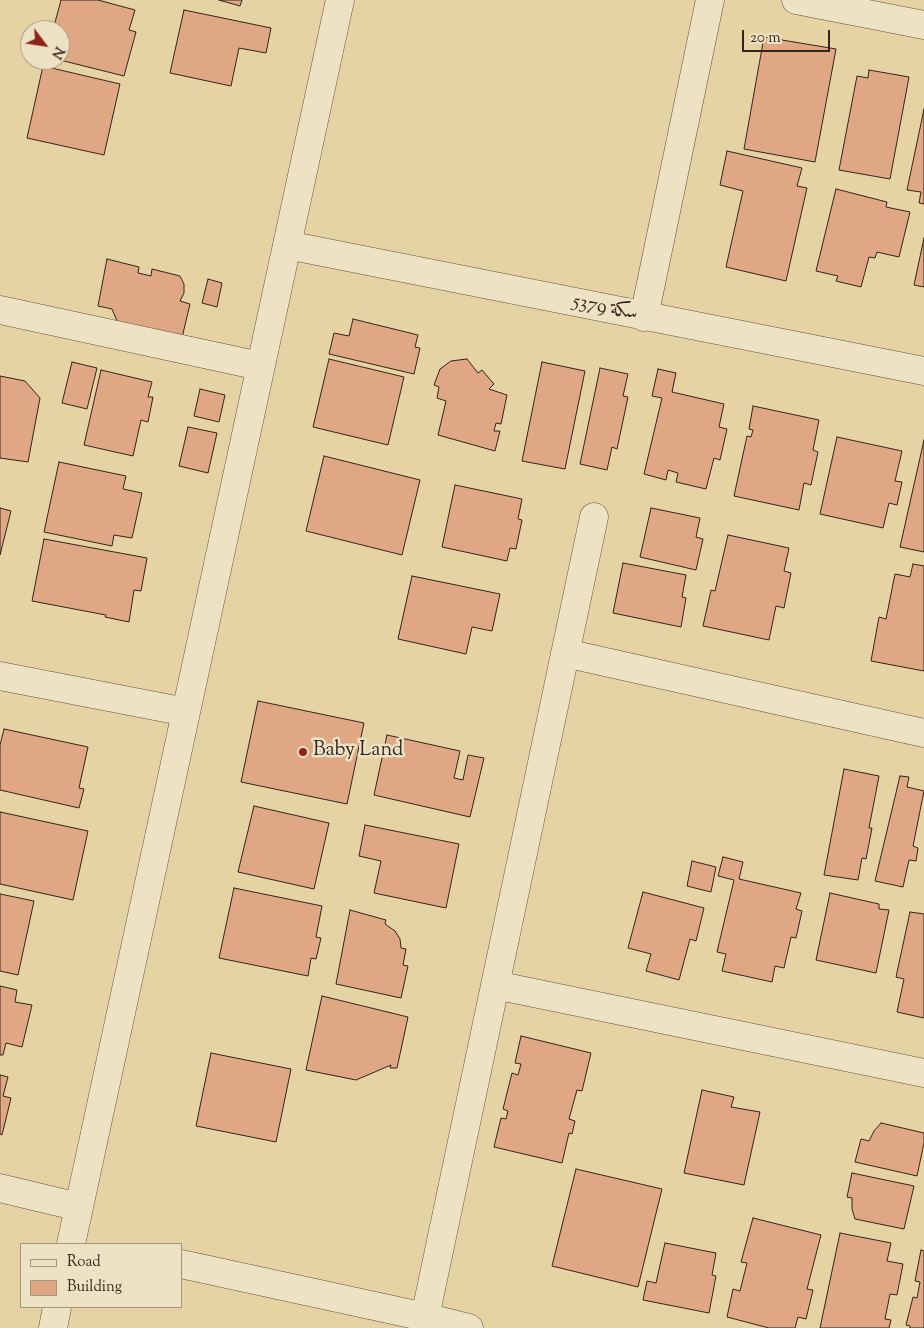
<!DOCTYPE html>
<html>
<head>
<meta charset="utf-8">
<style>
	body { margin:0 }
	#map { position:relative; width:924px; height:1328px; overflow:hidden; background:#e5d3a4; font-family:"Sorts Mill Goudy",serif }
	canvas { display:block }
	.legend { position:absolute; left:20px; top:1243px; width:162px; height:65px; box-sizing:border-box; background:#eee2c4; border:1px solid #a49680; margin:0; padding:6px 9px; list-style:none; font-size:15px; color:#34241a }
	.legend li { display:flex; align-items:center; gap:10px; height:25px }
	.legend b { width:25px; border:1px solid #a49680 }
	.north { position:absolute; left:20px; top:20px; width:50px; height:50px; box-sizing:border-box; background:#eee2c4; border:1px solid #a49680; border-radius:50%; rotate:121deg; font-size:14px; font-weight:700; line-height:20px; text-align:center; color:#34241a }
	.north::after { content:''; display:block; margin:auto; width:18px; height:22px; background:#8f2418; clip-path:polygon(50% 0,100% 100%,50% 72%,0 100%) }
	.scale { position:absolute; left:742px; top:30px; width:88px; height:22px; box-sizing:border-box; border:2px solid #34241a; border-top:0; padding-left:6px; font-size:15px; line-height:18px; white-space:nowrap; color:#34241a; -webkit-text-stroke:4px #eee2c4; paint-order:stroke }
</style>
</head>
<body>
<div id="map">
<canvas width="924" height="1328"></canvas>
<ul class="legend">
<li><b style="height:6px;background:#eee2c4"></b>Road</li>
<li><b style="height:14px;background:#e0a784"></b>Building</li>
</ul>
<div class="north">N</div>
<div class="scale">20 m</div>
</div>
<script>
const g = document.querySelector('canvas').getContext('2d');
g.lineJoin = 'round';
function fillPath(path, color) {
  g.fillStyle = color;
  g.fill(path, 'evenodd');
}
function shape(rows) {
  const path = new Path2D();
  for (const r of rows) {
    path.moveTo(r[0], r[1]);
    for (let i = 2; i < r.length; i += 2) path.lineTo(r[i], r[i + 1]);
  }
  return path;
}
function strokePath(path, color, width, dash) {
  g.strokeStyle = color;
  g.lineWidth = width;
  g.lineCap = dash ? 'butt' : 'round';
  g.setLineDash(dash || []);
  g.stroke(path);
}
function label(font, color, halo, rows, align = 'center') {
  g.font = font + ' "Sorts Mill Goudy",Amiri,serif';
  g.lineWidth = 5;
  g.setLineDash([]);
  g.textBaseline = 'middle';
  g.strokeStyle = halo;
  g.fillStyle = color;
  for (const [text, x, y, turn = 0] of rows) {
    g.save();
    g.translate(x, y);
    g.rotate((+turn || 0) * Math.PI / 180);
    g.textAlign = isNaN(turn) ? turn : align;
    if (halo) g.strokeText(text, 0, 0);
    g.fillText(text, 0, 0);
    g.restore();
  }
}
const building = shape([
	[61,0,98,0,135,10,129,30,136,32,124,76,60,60,60,30,53,30,61,0],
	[219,0,242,0,240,6,219,0],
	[184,10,271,28,266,53,239,48,231,86,170,73,184,10],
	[764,37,836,49,815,162,744,149,764,37],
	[43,66,120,84,104,155,27,138,43,66],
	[869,70,909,77,890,179,839,170,857,76,868,78,869,70],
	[924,109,924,204,919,203,921,192,907,190,924,109],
	[727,151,802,168,797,186,807,188,786,281,726,267,743,191,720,185,727,151],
	[836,189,887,202,886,207,910,212,899,257,877,252,875,258,869,257,861,287,836,281,838,276,816,271,836,189],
	[924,238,924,287,914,285,924,238],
	[107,259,139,267,138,273,151,276,152,269,180,276,184,284,184,293,180,301,190,304,181,342,117,321,112,309,98,306,107,259],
	[208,279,222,283,217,307,202,303,208,279],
	[353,319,418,335,415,347,420,348,414,374,329,354,334,333,349,336,353,319],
	[329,359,404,377,388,445,313,427,329,359],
	[467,359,478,373,482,370,494,384,489,389,507,395,501,424,496,423,494,431,500,431,495,451,438,435,446,401,437,398,439,387,434,385,440,369,451,361,467,359],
	[72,362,97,368,87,409,62,403,72,362],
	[542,362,585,371,565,469,522,461,542,362],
	[600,368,628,374,623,396,628,397,617,449,612,447,607,470,580,464,600,368],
	[658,369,676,373,672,392,724,404,719,427,727,429,720,460,714,458,706,489,676,482,678,473,668,470,666,480,644,474,662,398,652,396,658,369],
	[101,370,152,382,148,397,153,397,148,422,141,420,133,456,84,445,101,370],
	[0,376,25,381,40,398,28,462,0,458,0,376],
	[200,389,225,395,219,422,194,416,200,389],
	[753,406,819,420,813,450,818,452,811,485,804,483,799,510,734,496,747,436,751,437,753,430,749,429,753,406],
	[188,427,217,433,208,473,179,466,188,427],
	[837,437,902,451,895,481,902,482,897,505,889,503,883,528,820,514,837,437],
	[924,440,924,552,900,547,924,440],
	[324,456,420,480,402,555,306,531,324,456],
	[59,462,126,476,123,489,142,493,132,538,114,535,112,546,44,532,59,462],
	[455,485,522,499,518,519,522,520,516,549,510,548,507,561,442,547,455,485],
	[0,508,11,511,0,555,0,508],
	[651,508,700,518,696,537,703,539,696,570,640,557,651,508],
	[728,535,789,548,784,571,791,573,784,608,776,606,769,640,703,626,711,590,715,591,728,535],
	[44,539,147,558,141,591,134,590,129,622,105,617,106,615,32,601,44,539],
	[623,563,686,575,682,597,686,598,681,627,613,613,623,563],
	[913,564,924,566,924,671,871,661,879,617,886,619,895,574,910,577,913,564],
	[412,576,500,594,492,631,472,627,466,654,398,639,412,576],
	[258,701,364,723,347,804,241,782,258,701],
	[4,729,88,747,79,788,84,789,79,808,0,790,0,745,4,729],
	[387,735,460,751,454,778,463,780,468,755,484,758,470,817,374,795,387,735],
	[844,769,879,776,869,828,872,828,866,859,862,858,858,880,824,875,844,769],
	[900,776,909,777,907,787,924,791,913,846,918,848,916,861,909,860,903,887,875,881,900,776],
	[254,806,329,823,314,889,238,872,254,806],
	[0,812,88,831,73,900,0,884,0,812],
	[365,825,459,844,446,908,374,893,381,861,359,856,365,825],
	[723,857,743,862,739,879,801,893,796,909,802,911,796,938,791,937,784,968,775,966,772,982,722,971,726,954,717,952,734,880,718,876,723,857],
	[692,861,716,867,711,892,687,886,692,861],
	[234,888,322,906,316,937,321,938,316,959,311,958,308,976,219,958,234,888],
	[643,892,704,908,696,941,690,939,679,980,646,971,651,954,628,948,643,892],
	[830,893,879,904,879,909,889,910,876,973,816,960,830,893],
	[0,894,34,901,18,975,0,971,0,894],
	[350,910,386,920,385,924,395,931,400,939,401,948,406,949,403,965,408,966,401,998,336,984,350,910],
	[910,912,924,914,924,1018,897,1012,904,979,896,977,910,912],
	[0,986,17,990,15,1002,32,1005,22,1047,6,1043,3,1055,0,1055,0,986],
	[322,996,408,1017,397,1068,390,1068,391,1065,356,1080,306,1070,322,996],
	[521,1036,591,1053,582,1091,577,1090,569,1119,575,1121,572,1134,569,1133,562,1163,494,1147,501,1118,506,1119,508,1111,503,1109,512,1073,518,1075,521,1064,515,1063,521,1036],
	[211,1053,291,1069,276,1142,196,1126,211,1053],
	[0,1075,8,1077,3,1096,11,1098,2,1135,0,1134,0,1075],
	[702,1090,734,1097,731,1107,760,1112,744,1185,684,1173,702,1090],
	[881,1123,924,1133,924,1143,917,1176,855,1162,861,1139,869,1141,874,1131,881,1123],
	[576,1169,662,1189,638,1287,552,1266,576,1169],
	[852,1173,914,1186,904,1229,855,1219,852,1209,852,1198,847,1197,852,1173],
	[753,1218,821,1235,807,1289,813,1290,806,1319,798,1317,795,1328,769,1328,727,1317,733,1289,740,1291,747,1263,741,1262,753,1218],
	[840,1233,891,1243,887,1261,903,1264,897,1295,890,1294,885,1319,891,1320,889,1328,820,1328,840,1233],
	[665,1243,716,1253,712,1275,716,1276,709,1313,643,1300,647,1281,656,1283,665,1243],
	[921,1250,924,1251,924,1328,910,1328,910,1326,906,1325,913,1297,917,1298,920,1282,915,1281,921,1250]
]);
fillPath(building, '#e0a784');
strokePath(building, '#34241a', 1);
const minor = shape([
	[796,0,924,25],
	[287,245,924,371],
	[0,310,260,366],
	[644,317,710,0],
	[565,653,924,733],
	[0,676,186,712],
	[495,985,924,1073],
	[0,1188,79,1207],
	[71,1244,340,0],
	[181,1264,425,1317,469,1328],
	[425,1317,594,517],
	[53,1328,57,1307]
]);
strokePath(minor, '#60503c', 29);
strokePath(minor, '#eee2c4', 28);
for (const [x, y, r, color] of [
	[303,752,5,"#8f2418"]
]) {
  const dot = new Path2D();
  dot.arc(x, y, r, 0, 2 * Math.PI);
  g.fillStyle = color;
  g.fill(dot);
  strokePath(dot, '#eee2c4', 2);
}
label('20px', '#34241a', '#eee2c4', [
	["سكة 5379",605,309,11]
]);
label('20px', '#34241a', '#eee2c4', [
	["Baby Land",313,752]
], 'left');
</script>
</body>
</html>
